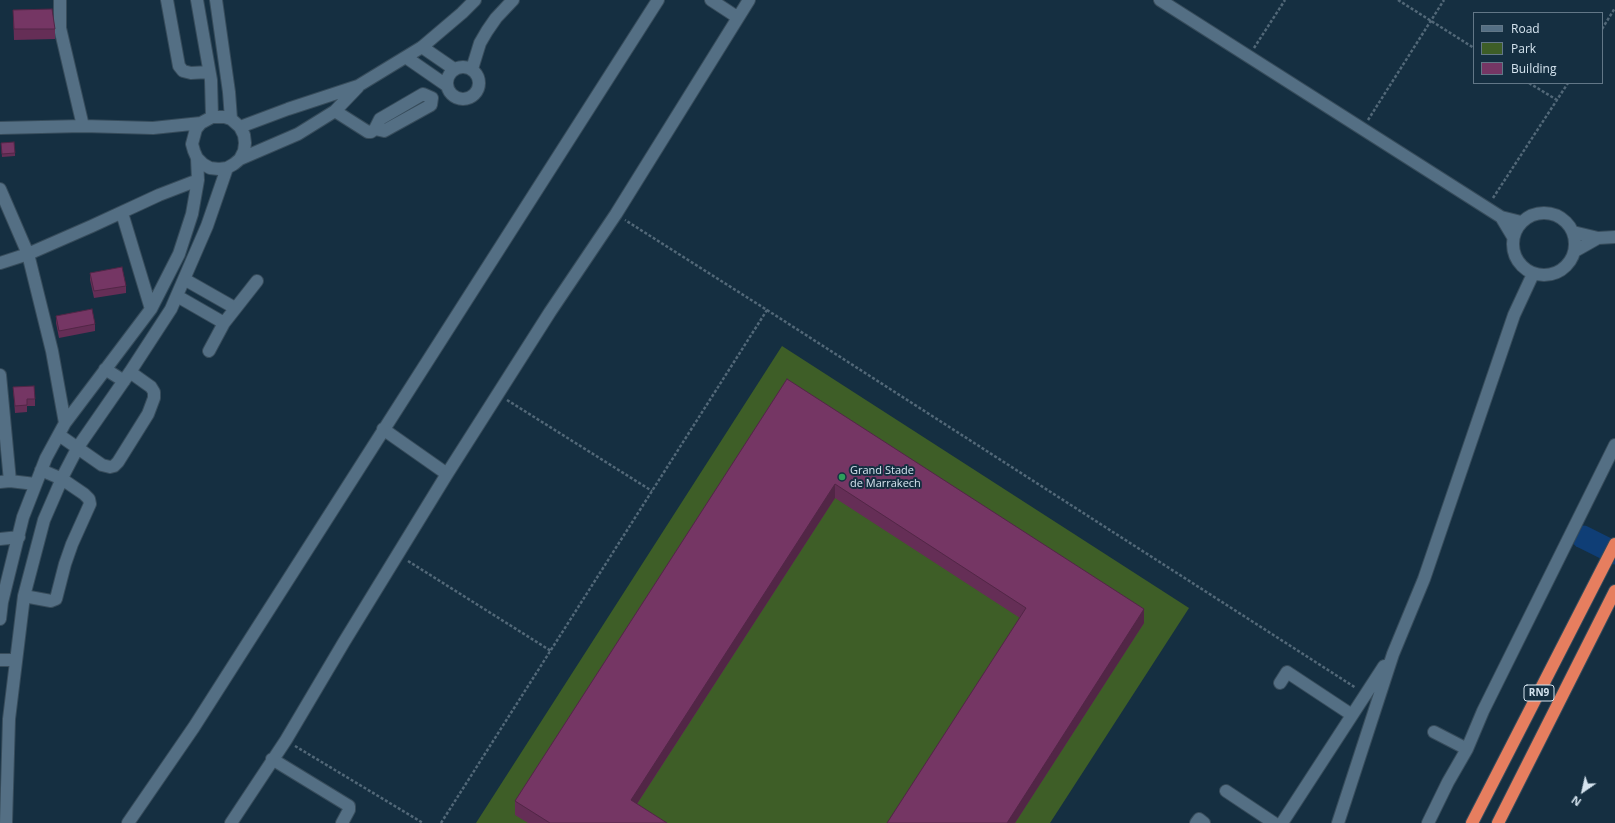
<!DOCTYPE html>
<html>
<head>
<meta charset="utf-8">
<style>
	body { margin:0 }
	#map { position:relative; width:1615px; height:823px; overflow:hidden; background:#152f41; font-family:"Open Sans",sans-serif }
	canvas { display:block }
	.legend { position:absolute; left:1473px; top:12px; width:130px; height:72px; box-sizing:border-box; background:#152f41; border:1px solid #627787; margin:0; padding:5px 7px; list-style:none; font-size:12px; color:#d5e4ef }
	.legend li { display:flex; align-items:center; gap:8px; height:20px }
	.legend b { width:20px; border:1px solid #627787 }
	.north { position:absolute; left:1563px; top:771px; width:40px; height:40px; -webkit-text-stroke:3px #152f41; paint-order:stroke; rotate:214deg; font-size:11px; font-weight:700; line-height:16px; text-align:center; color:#d5e4ef }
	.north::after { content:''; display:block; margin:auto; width:14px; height:18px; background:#d5e4ef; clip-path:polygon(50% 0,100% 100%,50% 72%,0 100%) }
</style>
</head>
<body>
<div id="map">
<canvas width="1615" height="823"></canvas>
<ul class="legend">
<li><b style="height:5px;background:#546f84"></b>Road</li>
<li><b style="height:11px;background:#3e5e27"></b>Park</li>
<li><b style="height:11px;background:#753664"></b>Building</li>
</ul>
<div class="north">N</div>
</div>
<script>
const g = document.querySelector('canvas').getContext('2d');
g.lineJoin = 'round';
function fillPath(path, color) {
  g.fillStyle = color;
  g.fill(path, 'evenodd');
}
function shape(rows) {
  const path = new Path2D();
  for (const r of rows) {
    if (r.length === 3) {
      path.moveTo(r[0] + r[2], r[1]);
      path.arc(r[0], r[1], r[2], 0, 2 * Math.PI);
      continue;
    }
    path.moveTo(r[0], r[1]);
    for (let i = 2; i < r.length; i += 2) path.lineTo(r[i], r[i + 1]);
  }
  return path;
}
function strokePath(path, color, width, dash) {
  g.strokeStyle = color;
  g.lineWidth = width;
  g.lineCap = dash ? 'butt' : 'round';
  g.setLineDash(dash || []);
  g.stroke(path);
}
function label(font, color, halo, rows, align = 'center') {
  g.font = font + ' "Open Sans",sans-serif';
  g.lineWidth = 4;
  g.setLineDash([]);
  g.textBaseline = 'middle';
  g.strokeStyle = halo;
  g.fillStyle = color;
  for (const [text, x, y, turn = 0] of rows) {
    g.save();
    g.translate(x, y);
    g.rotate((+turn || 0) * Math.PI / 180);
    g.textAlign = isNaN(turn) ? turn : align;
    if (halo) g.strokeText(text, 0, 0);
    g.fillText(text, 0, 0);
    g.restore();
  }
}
fillPath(shape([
	[782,346,1189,608,1050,823,476,823]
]), '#3e5e27');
strokePath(shape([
	[1583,537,1615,553]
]), '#0f3e76', 23);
const minor = shape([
	[60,0,60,28,83,126],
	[167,0,179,66,183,71,191,73,209,72],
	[197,0,211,80,212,117],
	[216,0,229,92,231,119],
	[711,0,737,17],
	[1160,0,1501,217],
	[422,47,454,69],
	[407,58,446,85],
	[463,83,16],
	[472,69,480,43,487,31,496,18,513,0],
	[335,111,368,132,371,132,375,129,380,119,423,94,432,98],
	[240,127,288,109,358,86,422,47,462,13,475,0],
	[0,128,83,126,153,128,201,123],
	[375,129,384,131,431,105,432,98],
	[240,159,298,134,335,111,358,87],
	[0,189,28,254,52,351,65,423],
	[1544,244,31],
	[122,213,151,309],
	[1573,232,1598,238,1575,251],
	[1513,237,1501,217,1521,222],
	[1598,238,1615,237],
	[0,263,28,254,92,226,159,195,198,180],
	[184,279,235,308],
	[177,296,224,323],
	[209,351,224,323,257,281],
	[105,369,124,381],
	[0,375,10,481],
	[383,429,447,474],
	[59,435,102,465,110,467,114,466,118,462,148,414,154,398,154,392,151,387,130,372],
	[0,482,10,481,35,484],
	[0,539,19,537],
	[24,596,51,601,56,599,65,564,72,544,90,504,89,499,84,494,62,479,41,470],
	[0,619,2,602,23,517,46,458,65,423,151,309,179,254,192,214,198,180,197,158],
	[0,660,16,660],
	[1280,683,1287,672,1352,715],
	[1434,732,1467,749],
	[272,759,349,806,349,810,342,823],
	[1226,791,1274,823],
	[6,823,9,719,24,596,44,520,64,474,78,447,130,372,171,309,207,226,227,168,234,164,240,159,244,151,245,143,244,135,240,127,231,119,225,117,212,117,201,123,196,129,192,144,194,151,197,158,203,164,210,168,219,169,227,168],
	[128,823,194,727,658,0],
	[231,823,286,740,344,642,447,474,550,312,616,214,749,0],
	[1196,823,1199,819,1204,823],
	[1282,823,1384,666],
	[1338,823,1393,654,1424,579,1514,315,1533,274],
	[1428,823,1448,782,1467,749,1483,711,1615,445]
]);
const highway = shape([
	[1472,823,1615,544],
	[1498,823,1615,591]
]);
strokePath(minor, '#374c5b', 14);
strokePath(highway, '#374c5b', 14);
strokePath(shape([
	[1398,0,1474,48],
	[1602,29,1615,8],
	[1254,48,1285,0],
	[1529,83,1557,100],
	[1368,120,1444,0],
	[1493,198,1568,83],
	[767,310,1356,688],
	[507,400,652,491],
	[408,561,551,651],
	[295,746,423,823],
	[441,823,767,310,625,220]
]), '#526878', 2.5, [3, 2]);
strokePath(minor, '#546f84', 12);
strokePath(highway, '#e67e5f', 12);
fillPath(shape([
	[13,10,55,29,55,39,14,40],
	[1,143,15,153,15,156,2,157],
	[90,273,126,286,126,293,94,298,90,280],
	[56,316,95,324,95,331,59,338,56,323],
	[787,379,1144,623,1015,823,887,823,1020,618,835,498,637,804,667,823,528,823,515,815,515,801],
	[13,387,35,399,35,406,27,406,27,412,15,413]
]), '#652e56');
fillPath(shape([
	[835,484,835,498,631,813,631,800],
	[1144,609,1144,623,1015,823,1007,823]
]), '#522646');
const building = shape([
	[52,9,55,29,14,29,13,10,52,9],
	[14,142,15,153,2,154,1,143,14,142],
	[122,267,126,286,94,291,90,273,122,267],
	[92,309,95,324,59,331,56,316,92,309],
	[787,379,1144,609,1007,823,887,823,1026,608,835,484,631,800,667,823,550,823,515,801,787,379],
	[34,386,35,399,27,399,27,405,15,406,13,387,34,386]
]);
fillPath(building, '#753664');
strokePath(building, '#522646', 1);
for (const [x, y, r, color] of [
	[842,477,4,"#2e9e5b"]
]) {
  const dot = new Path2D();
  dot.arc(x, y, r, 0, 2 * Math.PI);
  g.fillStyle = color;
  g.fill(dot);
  strokePath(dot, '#152f41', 1.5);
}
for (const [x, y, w] of [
	[1539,693,30]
]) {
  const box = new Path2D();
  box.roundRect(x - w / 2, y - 8, w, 16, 3);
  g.fillStyle = '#152f41';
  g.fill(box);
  strokePath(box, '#d5e4ef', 1);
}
label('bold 10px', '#d5e4ef', null, [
	["RN9",1539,693]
]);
label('11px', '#d5e4ef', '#152f41', [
	["Grand Stade",850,471],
	["de Marrakech",850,484]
], 'left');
</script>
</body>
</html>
